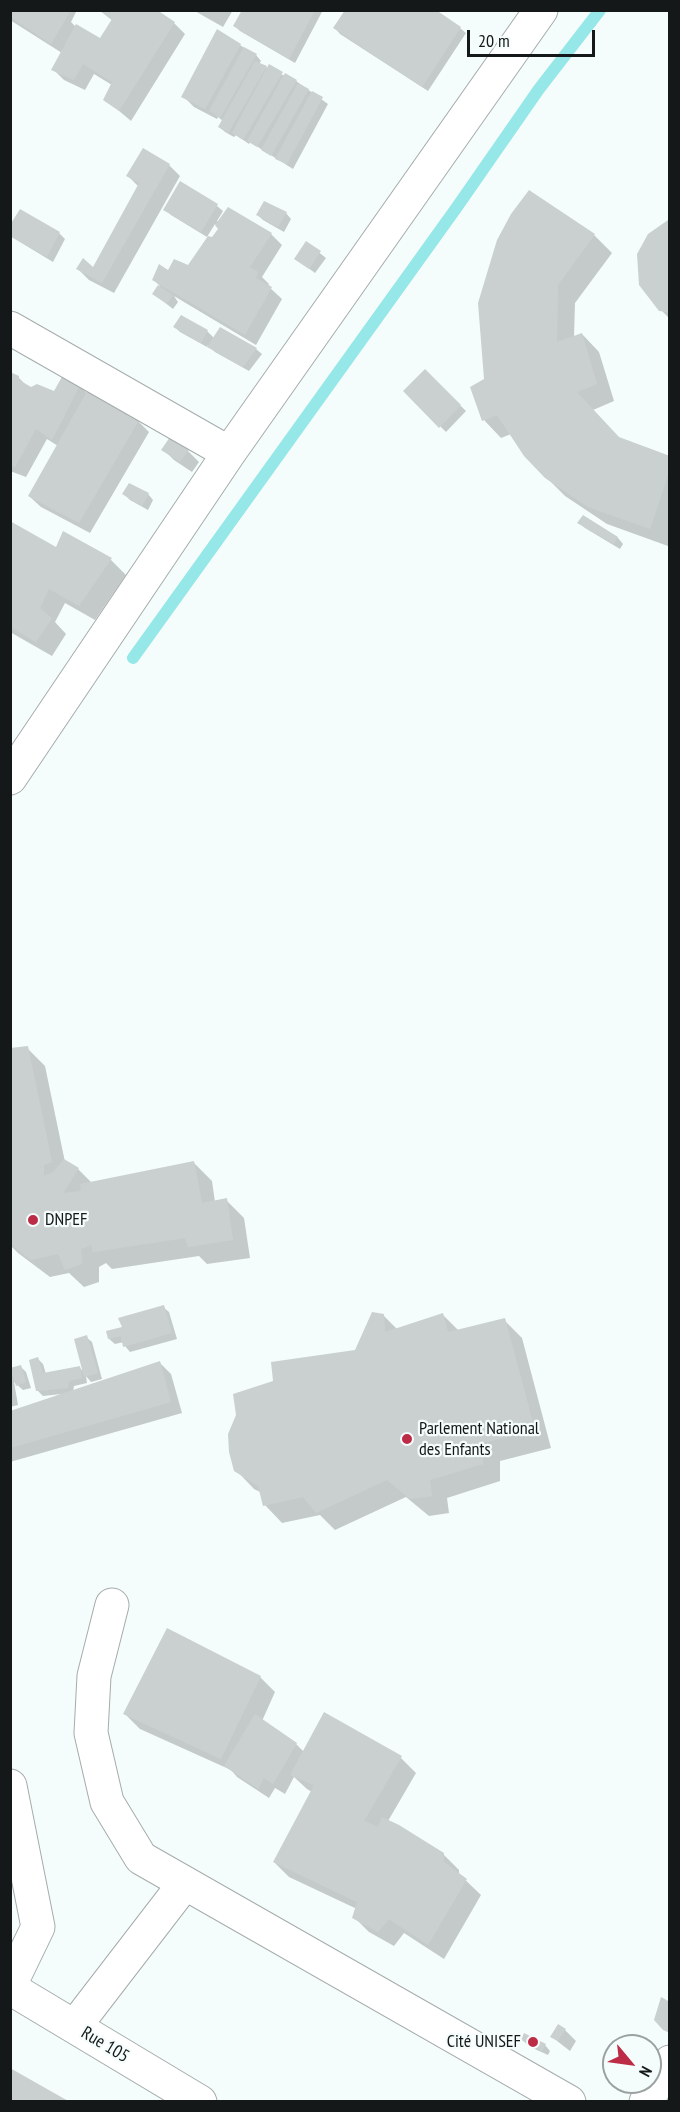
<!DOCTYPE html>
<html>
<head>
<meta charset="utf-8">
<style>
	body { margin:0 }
	#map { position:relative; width:680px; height:2112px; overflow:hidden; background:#f5fcfc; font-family:"PT Sans Narrow",sans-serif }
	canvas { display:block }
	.frame { position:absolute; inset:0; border:12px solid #151818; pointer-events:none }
	.north { position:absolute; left:602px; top:2034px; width:60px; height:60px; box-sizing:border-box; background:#f5fcfc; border:2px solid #9ba1a1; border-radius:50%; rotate:119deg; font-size:16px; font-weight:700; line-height:24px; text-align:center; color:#151818 }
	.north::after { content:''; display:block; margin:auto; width:21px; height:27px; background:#bd2c47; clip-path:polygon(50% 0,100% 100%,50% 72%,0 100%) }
	.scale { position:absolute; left:467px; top:30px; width:128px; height:27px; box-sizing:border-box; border:3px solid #151818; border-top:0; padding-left:8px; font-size:18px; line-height:21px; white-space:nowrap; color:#151818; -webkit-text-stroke:4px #f5fcfc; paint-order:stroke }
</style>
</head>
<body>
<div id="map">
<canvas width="680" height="2112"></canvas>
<div class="frame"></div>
<div class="north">N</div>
<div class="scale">20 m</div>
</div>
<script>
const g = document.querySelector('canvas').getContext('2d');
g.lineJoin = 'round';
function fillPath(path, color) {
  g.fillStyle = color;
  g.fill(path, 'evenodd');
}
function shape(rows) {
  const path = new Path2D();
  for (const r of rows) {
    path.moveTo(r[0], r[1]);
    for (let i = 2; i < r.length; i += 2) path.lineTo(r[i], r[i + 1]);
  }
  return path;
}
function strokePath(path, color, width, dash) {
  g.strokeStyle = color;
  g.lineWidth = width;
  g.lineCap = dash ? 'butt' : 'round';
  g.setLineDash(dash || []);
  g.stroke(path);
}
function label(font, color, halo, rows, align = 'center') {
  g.font = font + ' "PT Sans Narrow",sans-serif';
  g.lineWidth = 4.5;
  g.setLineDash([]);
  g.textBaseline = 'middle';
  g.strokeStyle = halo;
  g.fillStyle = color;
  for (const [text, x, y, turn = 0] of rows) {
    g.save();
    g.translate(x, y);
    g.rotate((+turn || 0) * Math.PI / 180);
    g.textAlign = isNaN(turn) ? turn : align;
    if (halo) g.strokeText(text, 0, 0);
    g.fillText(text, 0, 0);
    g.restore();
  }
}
fillPath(shape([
	[10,10,77,10,71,22,76,27,100,40,113,21,99,10,154,10,174,23,185,34,131,121,105,99,112,85,94,74,85,90,64,80,53,69,62,53,10,20],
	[193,10,233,10,223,27],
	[244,10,323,10,295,63,240,31,235,26],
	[335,28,460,28,466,33,428,91,340,34],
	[217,31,256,55,261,61,259,64,296,81,328,104,293,169,250,142,249,144,236,135,234,137,225,132,220,127,223,121,218,117,217,119,194,107,183,96],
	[169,165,180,176,114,293,89,280,78,269,93,269,139,187,128,176],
	[180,184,217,206,223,211,217,221,219,222,271,234,282,245,262,277,269,284,268,286,282,299,256,345,174,296,178,302,173,309,154,294,160,286,154,280,168,273,189,267,220,229,215,224,207,237,171,215,165,209],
	[20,211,60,234,65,239,53,262,10,236,10,228],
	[286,213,291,219,284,232,263,220,258,215],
	[670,224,670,319,661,310],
	[594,235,612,253,575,303,574,337,582,334,599,352,614,401,593,410,619,439,670,458,670,541,668,546,607,524,565,496,546,477,511,434,501,438,484,420,486,379],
	[307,243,326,258,315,273,296,259],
	[182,317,207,331,214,338,220,329,256,349,262,354,249,371,215,352,208,345,207,347,180,332,175,327],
	[425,371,466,411,446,432,405,391],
	[10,374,18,377,27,386,54,393,80,386,88,394,138,421,149,432,90,533,41,507,29,496,58,446,47,439,26,477,10,471],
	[163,449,188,451,199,462,192,472,174,460],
	[124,494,148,494,153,500,148,510,130,500],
	[583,517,618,538,623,544,620,549,585,528,579,523],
	[10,523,57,549,64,533,111,560,126,575,95,620,65,603,55,622,66,634,52,656,10,632],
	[27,1048,45,1066,65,1162,78,1169,92,1183,194,1163,212,1181,215,1202,226,1200,244,1218,250,1258,207,1264,199,1256,112,1269,106,1263,99,1267,99,1282,84,1287,69,1273,50,1277,18,1253,10,1245,10,1050],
	[163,1307,169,1312,177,1339,130,1352,125,1346,124,1342,115,1344,109,1339],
	[383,1315,398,1330,443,1315,459,1331,504,1320,522,1338,551,1448,500,1461,500,1481,447,1498,449,1513,429,1516,406,1497,335,1530,320,1515,282,1523,265,1505,262,1493,254,1489,236,1470,356,1351],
	[86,1337,92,1342,102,1379,91,1382,86,1376,87,1383,74,1386,73,1392,160,1363,171,1374,182,1413,10,1462,10,1412,62,1394,43,1396,37,1390,37,1358,43,1364,46,1374,80,1368,85,1373],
	[10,1359,12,1369,21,1367,26,1372,31,1388,23,1390,14,1382,18,1405,10,1407],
	[260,1677,275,1692,262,1721,296,1744,304,1752,324,1714,401,1758,416,1773,388,1821,443,1854,459,1870,459,1874,481,1895,444,1959,404,1933,394,1946,369,1932,354,1917,357,1909,289,1877,274,1862,312,1792,307,1789,294,1777,285,1794,275,1788,269,1798,237,1777,231,1770,140,1729,125,1714],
	[565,2030,576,2041,570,2051,552,2037],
	[523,2040,545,2045,550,2051,548,2055,528,2046]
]), '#0003');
strokePath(shape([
	[133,658,457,207,539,89,600,10]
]), '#96e7e7', 12);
fillPath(shape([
	[10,10,71,10,51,44,10,17],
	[100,10,157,10,175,22,119,111,103,100,112,82,83,64,74,80,51,70,76,24,100,38,112,19],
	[242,10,315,10,289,59,233,26],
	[345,10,436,10,461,27,422,87,333,28],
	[217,29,241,44,205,109,181,97],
	[244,47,257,54,220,118,209,111],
	[255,61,267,66,228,133,218,127],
	[269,64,283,72,243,140,232,133],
	[285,73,297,80,257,147,247,141],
	[298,83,309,89,271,156,261,150],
	[312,91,323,97,287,164,275,159],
	[143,148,170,164,102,283,76,269,83,258,93,267,139,183,126,176],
	[180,181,218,204,201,232,163,210],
	[529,190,595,234,558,285,557,342,582,333,597,384,577,392,619,437,670,456,670,469,650,529,588,507,545,478,524,456,497,415,482,421,470,387,484,379,478,303,497,240,511,214],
	[264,201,287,212,278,227,256,215],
	[228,207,272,233,250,267,258,272,256,278,272,287,245,335,152,280,159,264,168,270,174,259,188,265,208,236,212,237,218,229,215,225],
	[20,209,60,232,47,257,10,236,10,225],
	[668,220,670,225,670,312,659,311,639,285,637,254,648,234],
	[306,241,321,251,309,269,294,259],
	[158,285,173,295,167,304,152,294],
	[181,315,208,330,201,343,173,327],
	[220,327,257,348,243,367,207,347],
	[425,369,461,405,439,428,403,391],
	[10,372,19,376,19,380,31,387,37,384,54,391,63,375,80,385,52,440,36,429,15,467,10,465],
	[89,388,139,420,79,523,28,496],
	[170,437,189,450,180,462,161,450],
	[129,483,149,493,142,506,122,494],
	[583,515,618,537,614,544,577,523],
	[10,521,56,547,63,531,112,558,79,606,49,589,40,608,52,618,36,642,10,627],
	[28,1046,52,1162,44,1165,44,1176,53,1172,64,1159,79,1168,63,1193,81,1191,80,1184,194,1161,202,1203,227,1198,233,1240,188,1247,185,1238,93,1252,91,1245,81,1249,82,1264,65,1270,58,1254,31,1260,10,1244,10,1048],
	[164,1305,172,1333,123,1347,121,1336,108,1339,106,1331,122,1327,118,1318],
	[372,1312,384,1314,385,1332,443,1313,448,1332,505,1318,535,1430,483,1443,483,1464,430,1480,432,1496,410,1499,387,1480,316,1513,303,1497,263,1506,258,1486,234,1471,229,1452,228,1434,236,1415,233,1394,273,1381,271,1362,355,1350],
	[87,1335,98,1373,84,1377,74,1339],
	[38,1357,43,1373,80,1366,82,1378,69,1381,68,1388,36,1391,29,1360],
	[160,1361,171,1402,10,1448,10,1411],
	[21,1365,26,1382,16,1386,10,1368],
	[167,1628,261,1676,221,1759,123,1714],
	[324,1712,402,1756,364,1821,378,1827,382,1817,399,1825,444,1853,444,1862,467,1879,428,1945,389,1919,378,1932,352,1918,357,1902,273,1862,314,1785,290,1775],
	[255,1714,297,1743,273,1784,264,1778,258,1789,224,1766],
	[661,1997,670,2002,670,2033,663,2030,654,2020],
	[558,2024,566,2029,558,2041,550,2037],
	[524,2033,546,2044,542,2051,521,2040],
	[10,2068,70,2102,10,2102]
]), '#cad0d0');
const street = shape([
	[10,328,229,453],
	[10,778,229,453,541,10],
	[112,1605,94,1676,91,1733,107,1802,141,1858,569,2102],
	[10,1786,38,1927,10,1985],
	[75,2026,185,1883],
	[646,2102,670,2062]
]);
const secondary = shape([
	[10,1988,200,2102]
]);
strokePath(street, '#a6acac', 35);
strokePath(secondary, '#a6acac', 35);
strokePath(street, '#fff', 33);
strokePath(secondary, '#fff', 33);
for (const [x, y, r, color] of [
	[33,1220,6,"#bd2c47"],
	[407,1439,6,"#bd2c47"],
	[533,2042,6,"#bd2c47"]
]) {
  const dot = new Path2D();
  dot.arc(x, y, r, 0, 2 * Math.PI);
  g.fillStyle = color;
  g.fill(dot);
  strokePath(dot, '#f5fcfc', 2);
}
label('18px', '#151818', '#f5fcfc', [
	["DNPEF",45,1220],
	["Parlement National",419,1429],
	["des Enfants",419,1450],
	["Cité UNISEF",521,2042,"right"]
], 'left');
label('18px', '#151818', '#f5fcfc', [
	["Rue 105",105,2045,31]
]);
</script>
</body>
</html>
